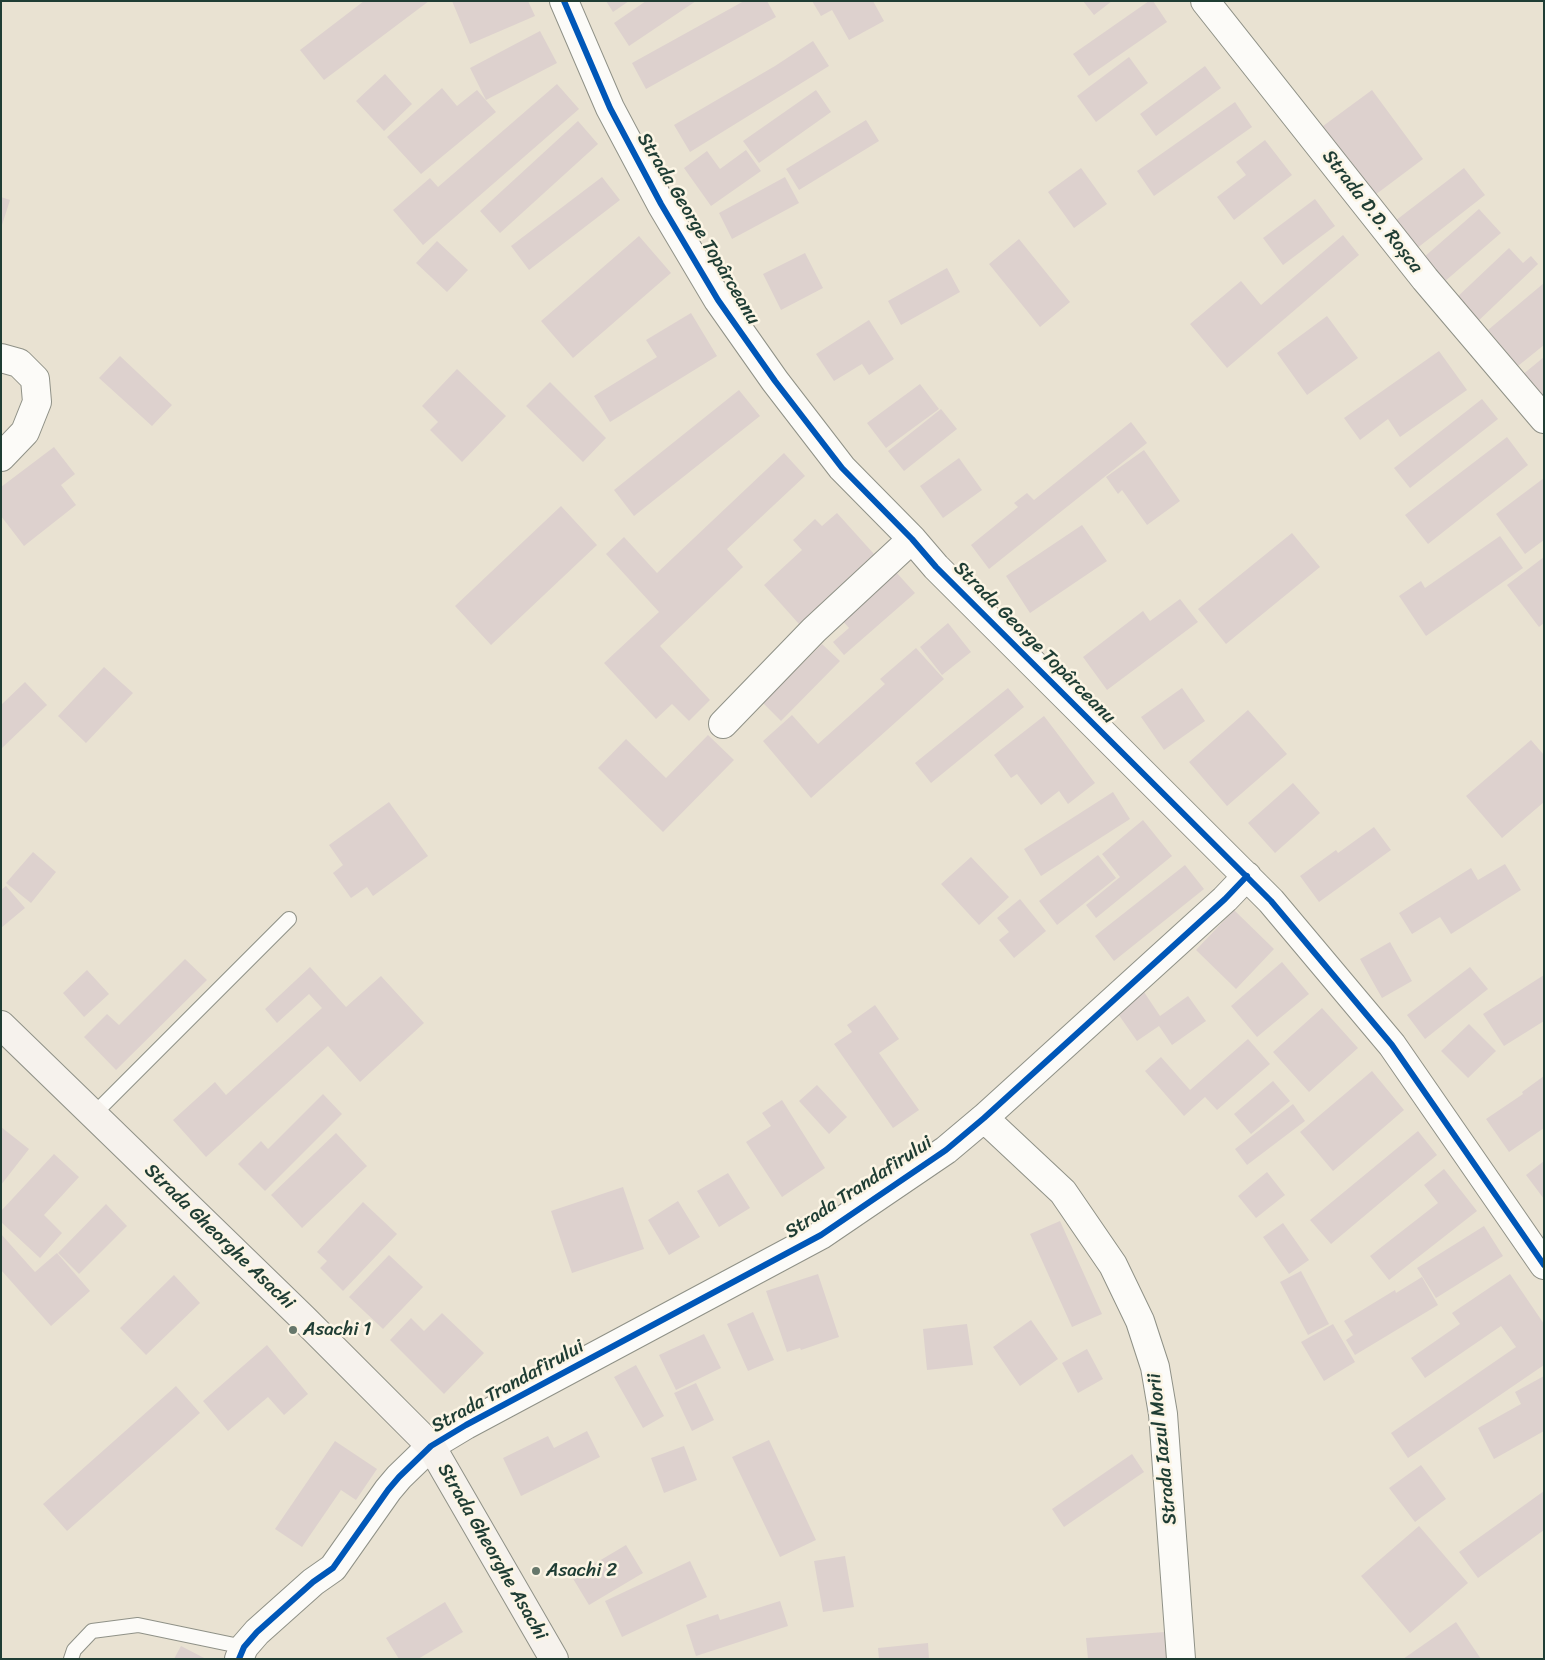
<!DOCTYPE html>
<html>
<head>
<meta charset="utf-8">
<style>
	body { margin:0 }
	#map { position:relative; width:1545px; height:1660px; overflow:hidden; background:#e9e2d2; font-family:Sriracha,sans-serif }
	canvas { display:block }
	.frame { position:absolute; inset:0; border:2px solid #1f3d34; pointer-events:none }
</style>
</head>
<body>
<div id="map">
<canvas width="1545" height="1660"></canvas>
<div class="frame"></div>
</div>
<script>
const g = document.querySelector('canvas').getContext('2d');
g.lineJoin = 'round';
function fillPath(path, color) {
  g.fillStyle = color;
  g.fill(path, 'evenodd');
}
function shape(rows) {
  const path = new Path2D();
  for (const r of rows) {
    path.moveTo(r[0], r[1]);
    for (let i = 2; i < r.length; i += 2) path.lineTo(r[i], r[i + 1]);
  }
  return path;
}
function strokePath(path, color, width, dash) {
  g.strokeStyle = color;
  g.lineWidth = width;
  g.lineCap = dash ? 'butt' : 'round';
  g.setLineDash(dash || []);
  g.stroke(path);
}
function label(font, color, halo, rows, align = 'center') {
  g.font = font + ' Sriracha,sans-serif';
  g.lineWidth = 5;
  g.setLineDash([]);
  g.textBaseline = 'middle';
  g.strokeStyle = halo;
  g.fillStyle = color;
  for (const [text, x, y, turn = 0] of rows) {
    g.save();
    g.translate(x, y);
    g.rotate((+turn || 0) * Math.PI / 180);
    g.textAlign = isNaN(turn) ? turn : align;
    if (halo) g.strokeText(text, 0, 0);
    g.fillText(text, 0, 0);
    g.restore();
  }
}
fillPath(shape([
	[364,1,429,1,324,80,300,50],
	[452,1,528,1,535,16,470,44],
	[606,1,629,1,613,12],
	[646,1,696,1,629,46,614,23],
	[744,1,767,1,776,17,646,89,632,63],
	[812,1,873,1,884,21,849,40,832,10,821,16],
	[1083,1,1112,1,1094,15],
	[1149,1,1153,1,1167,22,1089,76,1073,54],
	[540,31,557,63,486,100,470,68],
	[813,41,829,66,690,152,674,125,775,66],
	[1129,57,1148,83,1096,122,1077,96],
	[1205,66,1221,88,1156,136,1140,114],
	[385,74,412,104,384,131,356,101],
	[557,84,579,109,423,245,393,210,430,178,438,187],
	[442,88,457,106,477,90,496,112,421,174,387,137],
	[816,90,831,112,759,163,743,141],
	[1372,90,1423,159,1371,198,1319,129],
	[1235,102,1252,127,1154,196,1137,171],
	[866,120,879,141,799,190,786,169],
	[578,121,598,144,500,233,480,211],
	[1265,140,1292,175,1234,220,1217,197,1246,175,1236,162],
	[746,150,761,171,711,206,684,168,707,151,720,169],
	[1081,168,1107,204,1074,228,1048,192],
	[1464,168,1485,195,1416,249,1395,221],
	[602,177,620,200,529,270,511,246],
	[785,177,799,203,732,239,719,213],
	[1,197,10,200,2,225,1,225],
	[1315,199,1335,226,1283,265,1263,238],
	[1479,209,1501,233,1444,282,1423,258],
	[1343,235,1359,255,1227,368,1190,324,1241,281,1261,305],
	[639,236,671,273,573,358,541,321],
	[1019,239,1070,302,1040,327,989,264],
	[437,241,468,270,447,292,416,263],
	[1509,248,1523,263,1531,256,1538,264,1475,324,1453,301],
	[805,253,823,288,781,310,763,274],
	[947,268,960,292,901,325,888,301],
	[1544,283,1544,345,1518,366,1488,330],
	[691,313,717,356,610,422,594,396,657,357,646,340],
	[1327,316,1358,358,1307,395,1277,353],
	[869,320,894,359,869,375,862,364,834,381,816,354],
	[1439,351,1467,390,1400,437,1388,419,1360,440,1344,418],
	[120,356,172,405,152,426,99,378],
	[1544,357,1544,400,1516,380],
	[457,369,506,416,462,462,430,430,438,422,422,406],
	[550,382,606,438,583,462,526,406],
	[920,384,939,409,886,448,867,423],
	[739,390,760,416,634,516,614,490],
	[1482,399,1498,419,1410,488,1394,468],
	[941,409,957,429,904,471,888,451],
	[1131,422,1147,443,989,569,971,545,1018,507,1014,503,1027,493,1034,500],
	[1507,437,1528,465,1428,544,1405,515],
	[54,447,75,474,61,485,76,505,24,546,1,516,1,487],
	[1144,450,1180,501,1147,525,1122,490,1118,494,1106,477],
	[784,453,805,476,727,549,743,567,660,646,710,700,689,721,672,704,656,719,604,663,659,612,606,554,624,537,657,573],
	[959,458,982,490,943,518,920,486],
	[1544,478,1544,540,1525,554,1496,514],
	[561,506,597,545,491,645,455,606],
	[837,513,874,554,799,624,764,585,802,550,793,540,815,519,822,526],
	[1082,525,1107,561,1030,613,1006,576],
	[1292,533,1320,567,1226,644,1198,609],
	[1500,536,1523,568,1426,636,1399,596,1421,581,1425,588],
	[1544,557,1544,623,1539,627,1507,585],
	[895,571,915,593,844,655,833,642,849,628,841,619],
	[1180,599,1198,622,1107,690,1083,657,1143,611,1150,621],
	[948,623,971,652,942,675,920,647],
	[822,644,840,661,781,721,763,703],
	[916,648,944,679,811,798,763,741,792,715,818,744,885,684,880,679],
	[104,667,133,693,86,743,58,716],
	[25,682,47,705,1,749,1,705],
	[1008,688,1024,707,931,783,915,763],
	[1182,688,1205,721,1164,750,1141,717],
	[1248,710,1287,754,1227,806,1189,762],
	[1044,716,1095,783,1068,804,1059,791,1041,805,1017,774,1011,778,994,755],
	[708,735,734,760,663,832,598,768,626,739,666,778],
	[1531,740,1544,755,1544,802,1502,838,1466,796],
	[1293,783,1320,813,1275,853,1248,823],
	[1113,792,1130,819,1041,876,1024,849],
	[389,802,428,856,373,896,367,887,351,898,333,873,343,865,329,845],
	[1143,820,1172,856,1096,918,1086,905,1120,877,1102,854],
	[1374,827,1391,850,1319,902,1300,876,1336,850,1338,853],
	[33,852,56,872,31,903,6,883],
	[1098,855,1116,878,1057,925,1039,901],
	[971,857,1009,897,979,925,941,884],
	[1505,864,1521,890,1451,934,1440,917,1412,934,1399,913,1471,868,1478,880],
	[1185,865,1204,889,1114,961,1095,936],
	[6,886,25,908,1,928,1,890],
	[1020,899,1046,931,1014,958,999,940,1009,932,997,918],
	[1234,910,1274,949,1236,989,1196,950],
	[1390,942,1412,981,1382,998,1360,959],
	[185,959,207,980,116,1070,84,1037,107,1014,119,1025],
	[1282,962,1309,994,1257,1037,1231,1006],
	[310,967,346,1007,381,976,424,1023,360,1082,328,1046,206,1157,173,1120,215,1082,226,1095,322,1008,309,994,277,1023,265,1009],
	[1470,967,1488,989,1425,1039,1407,1015],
	[87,970,109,994,84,1017,63,993],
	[1544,975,1544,1021,1504,1046,1483,1014],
	[1144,992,1160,1016,1188,996,1206,1021,1172,1045,1159,1026,1137,1041,1116,1011],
	[875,1005,899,1039,879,1053,919,1110,893,1128,834,1044,852,1032,847,1025],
	[1322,1008,1358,1048,1309,1092,1273,1052],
	[1469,1024,1496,1051,1468,1078,1441,1051],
	[1248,1039,1270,1064,1217,1110,1205,1097,1184,1116,1145,1071,1161,1057,1190,1090],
	[1372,1071,1404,1110,1333,1171,1300,1132],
	[1544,1076,1544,1128,1509,1152,1486,1119,1523,1094,1522,1092],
	[1273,1081,1290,1101,1251,1134,1234,1114],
	[817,1085,847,1117,829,1134,799,1101],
	[323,1094,342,1114,265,1191,238,1164,261,1141,268,1149],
	[782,1100,825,1168,782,1197,746,1142,771,1126,762,1113],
	[1293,1104,1305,1121,1247,1165,1235,1149],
	[1,1127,29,1149,1,1185],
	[1418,1131,1437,1155,1331,1244,1310,1220],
	[336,1133,367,1166,302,1228,271,1195],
	[54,1154,79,1177,44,1215,62,1233,40,1258,1,1222,1,1211],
	[1544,1161,1544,1199,1526,1175],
	[1444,1169,1477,1211,1389,1280,1370,1256,1438,1203,1424,1185],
	[1267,1172,1285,1195,1256,1218,1238,1196],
	[728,1173,750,1208,719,1227,697,1191],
	[623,1187,644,1249,572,1273,551,1211],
	[678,1201,700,1237,669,1255,648,1220],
	[363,1202,397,1234,343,1291,320,1268,327,1261,317,1252],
	[106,1204,127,1226,79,1274,58,1253],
	[1060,1221,1102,1314,1072,1327,1030,1234],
	[1283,1223,1309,1260,1289,1274,1263,1237],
	[1484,1226,1503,1256,1436,1298,1417,1268],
	[1,1234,35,1272,57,1253,90,1291,51,1326,1,1270],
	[389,1255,423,1287,383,1329,349,1297],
	[1301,1271,1329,1324,1308,1335,1280,1282],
	[818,1274,839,1337,801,1350,800,1348,787,1352,766,1291],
	[1510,1274,1544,1324,1544,1365,1408,1458,1391,1433,1516,1347,1501,1326,1425,1378,1411,1358,1460,1324,1452,1313],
	[174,1275,200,1303,146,1355,120,1328],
	[1422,1277,1438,1305,1355,1355,1346,1340,1353,1335,1344,1321,1395,1290,1396,1293],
	[753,1312,774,1360,748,1371,727,1324],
	[442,1313,484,1353,444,1394,390,1340,411,1318,424,1331],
	[1031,1320,1058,1359,1020,1386,993,1347],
	[967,1324,973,1365,927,1370,923,1329],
	[1333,1324,1355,1362,1324,1381,1301,1342],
	[704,1334,721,1368,676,1390,659,1355],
	[267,1345,308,1394,284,1415,268,1397,228,1431,203,1401],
	[1087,1349,1103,1379,1078,1393,1062,1363],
	[636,1365,664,1416,643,1428,614,1377],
	[1544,1376,1544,1431,1494,1459,1478,1428,1521,1404,1515,1392],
	[696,1383,714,1420,692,1431,674,1393],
	[176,1386,200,1413,67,1531,43,1504],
	[587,1431,600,1457,521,1496,503,1458,548,1436,554,1448],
	[769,1440,816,1540,780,1557,732,1457],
	[335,1441,377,1469,356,1500,341,1490,302,1547,275,1529],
	[684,1446,697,1480,664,1493,651,1458],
	[1132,1454,1144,1472,1064,1527,1052,1509],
	[1421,1465,1446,1499,1415,1522,1389,1488],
	[1544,1491,1544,1530,1478,1578,1459,1552],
	[1419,1526,1468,1583,1410,1633,1361,1576],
	[626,1545,643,1573,589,1605,572,1577],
	[845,1556,854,1607,823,1612,814,1561],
	[690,1561,707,1597,622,1637,605,1601],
	[780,1601,788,1626,696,1656,686,1625,718,1614,720,1620],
	[445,1602,463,1632,418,1659,399,1659,386,1638],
	[1456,1622,1481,1659,1403,1659],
	[1165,1632,1167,1659,1088,1659,1086,1638],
	[928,1643,929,1659,879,1659,878,1648],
	[181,1646,206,1659,174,1659]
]), '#ddd1ce');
const lane = shape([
	[93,1115,289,919],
	[71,1659,74,1650,92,1631,138,1625,244,1647]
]);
const street = shape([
	[564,1,610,108,661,204,718,300,775,381,842,468,912,539,936,567,1271,901,1392,1045,1544,1265],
	[1205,1,1425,279,1544,419],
	[1,358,19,363,35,379,37,402,25,432,1,457],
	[723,724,814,630,912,539],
	[984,1118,1063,1192,1113,1265,1140,1321,1155,1367,1163,1414,1181,1659],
	[239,1659,244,1647,257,1632,313,1582,333,1568,388,1490,399,1477,431,1446,466,1425,821,1235,946,1150,984,1118,1225,899,1247,876]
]);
const secondary = shape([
	[1,1025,303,1318,431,1446,554,1659]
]);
strokePath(lane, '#8f9187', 16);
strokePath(street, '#8f9187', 30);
strokePath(secondary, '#8f9187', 30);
strokePath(lane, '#fcfbf8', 14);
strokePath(street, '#fcfbf8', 28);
strokePath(secondary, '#f6f2ed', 28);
strokePath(shape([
	[564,1,610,108,661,204,718,300,775,381,842,468,912,539,936,567,1271,901,1392,1045,1544,1265],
	[239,1659,244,1647,257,1632,313,1582,333,1568,388,1490,399,1477,431,1446,466,1425,821,1235,946,1150,984,1118,1225,899,1247,876]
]), '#0057b8', 6);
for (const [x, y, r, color] of [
	[293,1330,5,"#66776b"],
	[536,1571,5,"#66776b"]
]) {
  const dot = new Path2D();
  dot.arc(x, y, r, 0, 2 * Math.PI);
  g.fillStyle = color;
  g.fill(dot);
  strokePath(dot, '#fcf5e5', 2);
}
label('19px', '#1f3d34', '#fcf5e5', [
	["Strada D.D. Roșca",1372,212,52],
	["Strada George Topârceanu",698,229,59],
	["Strada George Topârceanu",1034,643,45],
	["Strada Trandafirului",859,1188,-33],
	["Strada Gheorghe Asachi",219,1237,44],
	["Strada Trandafirului",508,1387,-29],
	["Strada Iazul Morii",1163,1449,-96],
	["Strada Gheorghe Asachi",492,1552,60]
]);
label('19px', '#1f3d34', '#fcf5e5', [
	["Asachi 1",303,1330],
	["Asachi 2",546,1571]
], 'left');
</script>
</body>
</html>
